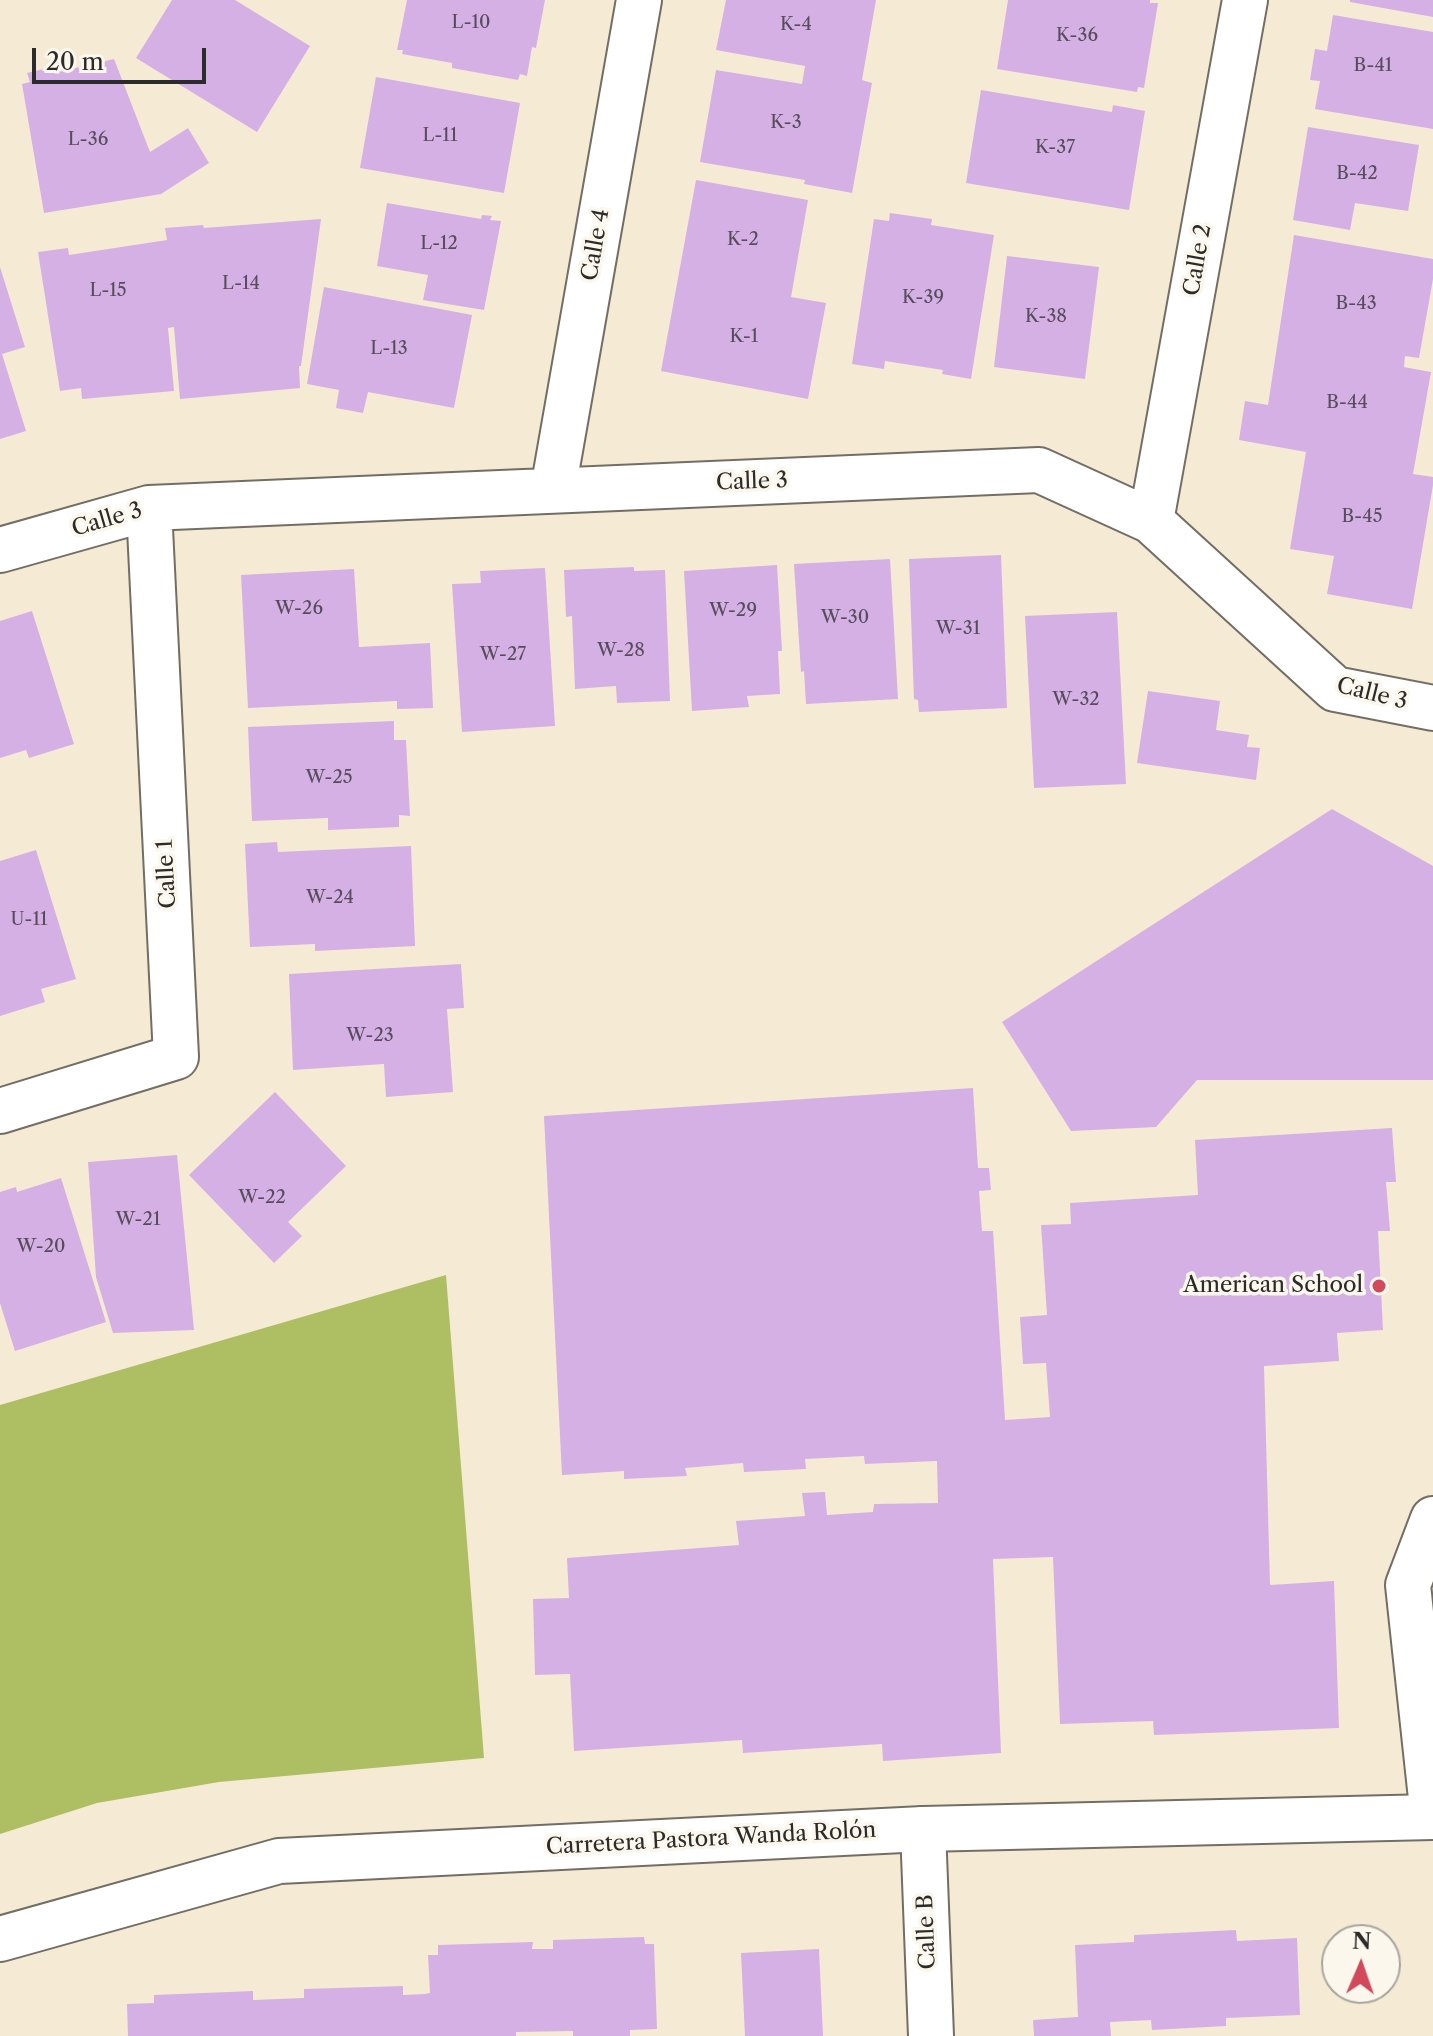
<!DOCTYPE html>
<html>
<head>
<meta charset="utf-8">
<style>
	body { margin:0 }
	#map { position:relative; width:1433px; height:2036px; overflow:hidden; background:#f5ebd4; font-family:"Libre Caslon Text",serif }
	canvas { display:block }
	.north { position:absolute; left:1321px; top:1924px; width:80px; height:80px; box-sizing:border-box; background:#fbf7ec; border:2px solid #a8a59f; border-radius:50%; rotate:2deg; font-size:22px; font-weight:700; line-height:32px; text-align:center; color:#2b2b2b }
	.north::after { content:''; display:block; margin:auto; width:28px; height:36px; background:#d1495b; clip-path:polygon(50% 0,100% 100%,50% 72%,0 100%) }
	.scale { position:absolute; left:32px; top:48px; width:174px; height:36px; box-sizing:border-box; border:4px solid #2b2b2b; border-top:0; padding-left:10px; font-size:24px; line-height:28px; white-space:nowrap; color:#2b2b2b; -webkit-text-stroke:6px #fbf7ec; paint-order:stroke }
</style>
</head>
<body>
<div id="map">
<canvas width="1433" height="2036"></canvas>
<div class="north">N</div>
<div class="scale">20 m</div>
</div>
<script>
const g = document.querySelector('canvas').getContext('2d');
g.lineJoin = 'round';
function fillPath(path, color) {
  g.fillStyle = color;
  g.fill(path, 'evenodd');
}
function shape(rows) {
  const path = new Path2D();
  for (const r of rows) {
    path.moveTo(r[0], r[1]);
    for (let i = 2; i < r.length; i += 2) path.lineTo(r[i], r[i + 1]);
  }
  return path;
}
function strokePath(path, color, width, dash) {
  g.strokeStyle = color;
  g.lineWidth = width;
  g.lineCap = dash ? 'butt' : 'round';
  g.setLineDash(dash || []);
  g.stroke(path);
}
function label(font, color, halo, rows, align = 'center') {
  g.font = font + ' "Libre Caslon Text",serif';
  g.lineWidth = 7;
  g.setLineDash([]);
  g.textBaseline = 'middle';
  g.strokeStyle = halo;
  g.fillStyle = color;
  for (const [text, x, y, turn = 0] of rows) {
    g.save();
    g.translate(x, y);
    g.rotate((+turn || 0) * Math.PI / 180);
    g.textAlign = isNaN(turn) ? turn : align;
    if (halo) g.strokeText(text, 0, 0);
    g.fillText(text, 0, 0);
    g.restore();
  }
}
fillPath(shape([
	[446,1275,484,1758,219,1782,97,1803,0,1834,0,1405]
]), '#aebf63');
fillPath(shape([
	[172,0,235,0,310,46,257,132,136,58],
	[407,0,545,0,536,48,532,47,527,76,520,74,518,80,452,68,452,63,402,54,403,50,397,50],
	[726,0,876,0,862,80,872,83,852,193,804,184,805,180,700,162,716,70,802,84,805,66,716,50],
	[1008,0,1150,0,1150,3,1158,3,1144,88,1138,87,1137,92,997,69],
	[1350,0,1433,0,1433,17,1350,2],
	[1333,15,1433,32,1433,129,1315,109,1320,81,1310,80,1315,49,1327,51],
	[114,59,150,152,188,128,209,163,161,194,44,213,22,84,30,82,27,73,52,67,54,73],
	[376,77,520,103,504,193,360,168],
	[981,90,1112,112,1113,105,1145,111,1129,210,966,183],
	[1308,127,1419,145,1408,211,1355,203,1350,230,1293,220],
	[696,180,808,200,791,297,826,303,808,399,661,371],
	[387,203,481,219,482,215,492,216,490,220,501,221,484,310,423,300,428,275,377,266],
	[890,213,932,219,931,225,994,235,971,379,942,374,943,370,885,361,884,369,852,364,874,219,889,221],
	[321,219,301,366,299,366,300,388,180,399,174,327,168,328,174,391,82,399,81,388,60,391,38,252,68,248,69,255,167,240,165,228,203,225,204,228],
	[1294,235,1433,259,1433,279,1419,358,1405,356,1404,367,1431,372,1413,474,1433,477,1433,485,1412,609,1327,594,1334,556,1290,549,1306,452,1239,440,1245,401,1268,405],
	[1007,256,1099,267,1085,379,994,367],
	[0,267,25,347,2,354,26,431,0,439],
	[324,287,472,315,454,408,368,392,363,413,336,408,339,390,307,384],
	[1001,555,1007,708,919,712,918,700,914,699,909,559],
	[890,559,898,699,806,704,804,671,801,672,794,564],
	[777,565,782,651,778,651,780,694,747,696,749,707,692,711,684,571],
	[634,567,634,571,665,570,670,701,617,703,616,686,575,689,572,616,566,617,564,570],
	[545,568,555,726,462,732,452,584,481,583,480,571],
	[354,569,359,647,430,643,433,708,397,709,397,701,248,708,241,575],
	[32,611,74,744,29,758,26,750,0,758,0,621],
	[1117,612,1126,784,1034,788,1025,616],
	[1148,691,1220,701,1216,730,1249,735,1247,747,1260,748,1256,780,1137,763],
	[394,721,394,740,406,740,410,816,399,815,399,827,328,830,328,818,252,821,248,727],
	[1332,809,1433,866,1433,1080,1197,1080,1156,1127,1071,1131,1002,1022],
	[277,842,278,852,411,846,415,946,315,951,315,944,250,947,245,844],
	[36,850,76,979,41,989,45,1002,0,1016,0,861],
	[461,964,464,1008,447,1009,453,1092,386,1097,384,1064,293,1070,289,974],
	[973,1088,978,1168,989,1168,991,1190,979,1191,982,1231,993,1231,1005,1420,1050,1417,1046,1363,1023,1364,1020,1317,1047,1315,1041,1225,1071,1224,1070,1203,1198,1195,1195,1140,1392,1128,1396,1182,1386,1182,1390,1231,1378,1231,1383,1330,1337,1333,1339,1361,1264,1366,1270,1585,1334,1581,1339,1728,1154,1735,1153,1721,1060,1724,1053,1557,993,1559,1001,1753,883,1761,882,1744,743,1753,742,1740,574,1751,570,1674,535,1675,533,1599,569,1598,567,1558,739,1545,736,1521,805,1516,802,1493,825,1492,827,1515,873,1512,874,1504,938,1503,937,1461,865,1464,864,1456,805,1459,806,1469,744,1472,743,1463,685,1468,687,1476,624,1479,624,1471,562,1475,544,1116],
	[275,1092,346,1166,288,1222,302,1236,274,1263,189,1175],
	[177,1155,194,1330,113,1333,96,1277,88,1162],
	[61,1178,106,1322,15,1351,0,1303,0,1192,16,1187,17,1192],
	[1236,1930,1237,1941,1297,1938,1300,2015,1226,2018,1226,2026,1152,2030,1151,2020,1110,2022,1111,2036,1034,2036,1033,2020,1078,2017,1075,1945,1134,1942,1134,1935],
	[644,1937,645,1944,654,1944,657,2029,630,2030,630,2036,573,2036,573,2031,516,2032,516,2036,128,2036,127,2004,154,2003,154,1995,253,1991,253,2000,304,1998,304,1989,403,1986,403,1995,425,1994,430,1993,428,1955,438,1955,438,1945,533,1942,532,1949,553,1949,553,1940],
	[819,1949,823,2036,745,2036,741,1953]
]), '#d5b0e5');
const street = shape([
	[553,490,639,0],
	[1151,521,1245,0],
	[0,550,149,508,1039,470,1151,521,1335,689,1433,708],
	[0,1111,176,1057,149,508],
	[1433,1817,1408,1585,1433,1519],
	[923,1829,931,2036]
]);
const secondary = shape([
	[0,1939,279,1861,923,1829,1433,1817]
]);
strokePath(street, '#726e66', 48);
strokePath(secondary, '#726e66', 48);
strokePath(street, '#fff', 44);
strokePath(secondary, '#fff', 44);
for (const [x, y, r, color] of [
	[1379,1286,8,"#d1495b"]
]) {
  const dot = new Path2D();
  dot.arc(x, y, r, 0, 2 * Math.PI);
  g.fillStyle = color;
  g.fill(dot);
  strokePath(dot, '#fbf7ec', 3);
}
label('18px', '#564c5a', null, [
	["L-10",471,23],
	["K-4",796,25],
	["K-36",1077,36],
	["B-41",1373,66],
	["K-3",786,123],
	["L-11",440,136],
	["L-36",88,140],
	["K-37",1055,148],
	["B-42",1357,174],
	["K-2",743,240],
	["L-12",439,244],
	["L-14",241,284],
	["L-15",108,291],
	["K-39",923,298],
	["B-43",1356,304],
	["K-38",1046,317],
	["K-1",744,337],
	["L-13",389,349],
	["B-44",1347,403],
	["B-45",1362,517],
	["W-26",299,609],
	["W-29",733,611],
	["W-30",845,618],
	["W-31",958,629],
	["W-28",621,651],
	["W-27",503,655],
	["W-32",1076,700],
	["W-25",329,778],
	["W-24",330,898],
	["U-11",29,920],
	["W-23",370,1036],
	["W-22",262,1198],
	["W-21",138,1220],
	["W-20",41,1247]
]);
label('22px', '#2b2b2b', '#fbf7ec', [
	["Calle 4",596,245,-80],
	["Calle 2",1198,260,-80],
	["Calle 3",752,482,-2],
	["Calle 3",107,520,-16],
	["Calle 3",1372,694,14],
	["Calle 1",167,874,-93],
	["Carretera Pastora Wanda Rolón",711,1839,-3],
	["Calle B",927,1932,-92]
]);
label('22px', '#2b2b2b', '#fbf7ec', [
	["American School",1363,1286]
], 'right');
</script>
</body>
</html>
